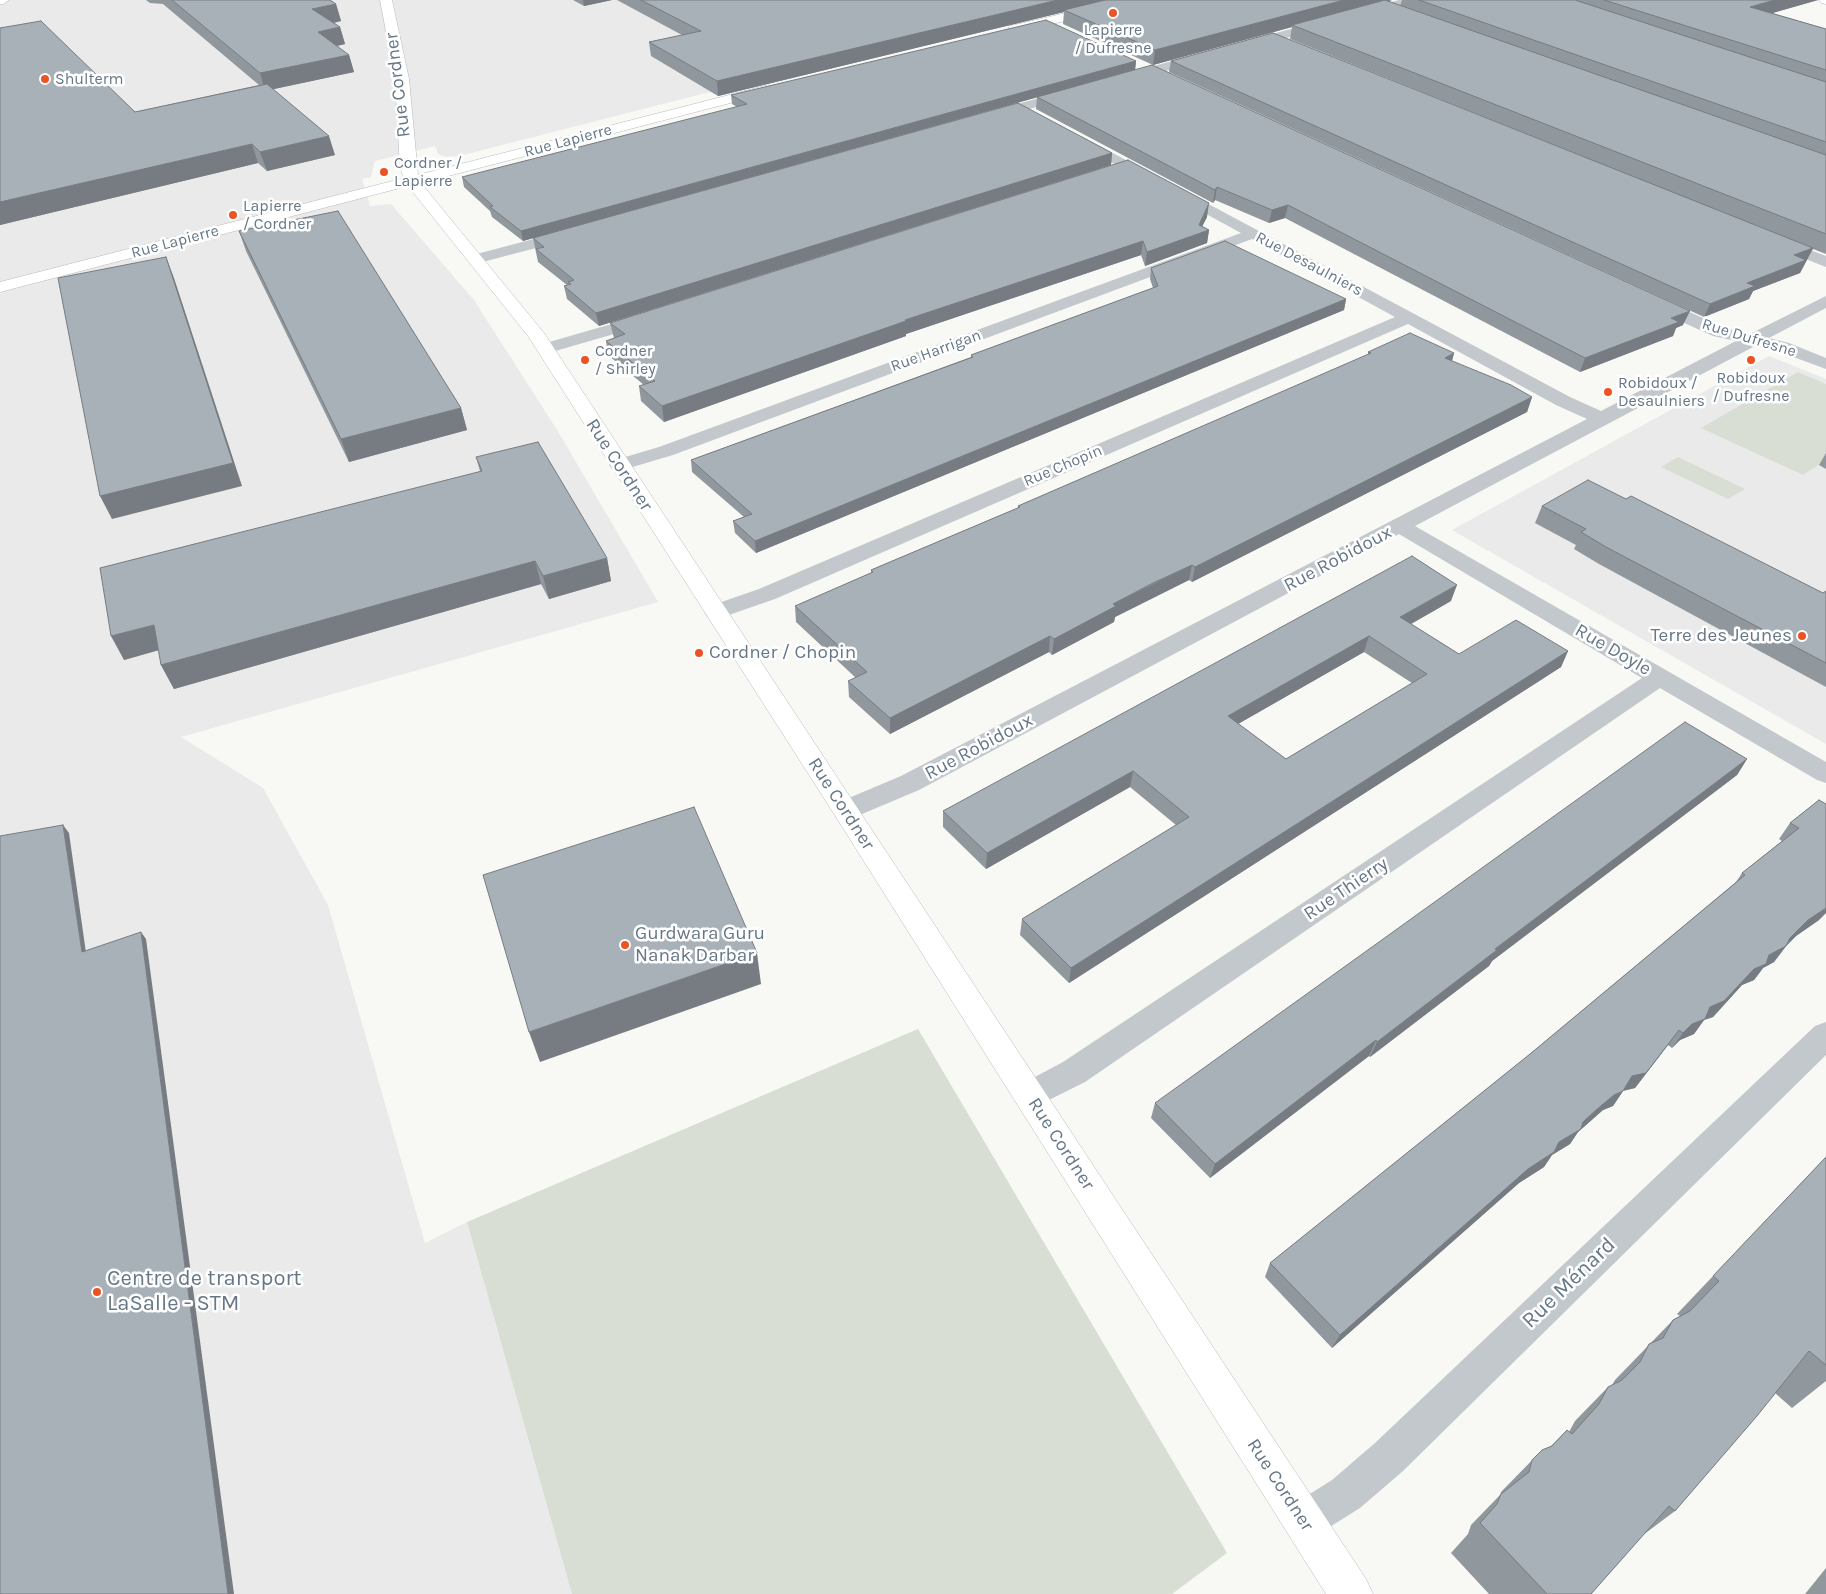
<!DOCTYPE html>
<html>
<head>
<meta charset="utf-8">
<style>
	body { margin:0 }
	canvas { display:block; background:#f8f8f5 }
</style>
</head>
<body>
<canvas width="1826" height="1594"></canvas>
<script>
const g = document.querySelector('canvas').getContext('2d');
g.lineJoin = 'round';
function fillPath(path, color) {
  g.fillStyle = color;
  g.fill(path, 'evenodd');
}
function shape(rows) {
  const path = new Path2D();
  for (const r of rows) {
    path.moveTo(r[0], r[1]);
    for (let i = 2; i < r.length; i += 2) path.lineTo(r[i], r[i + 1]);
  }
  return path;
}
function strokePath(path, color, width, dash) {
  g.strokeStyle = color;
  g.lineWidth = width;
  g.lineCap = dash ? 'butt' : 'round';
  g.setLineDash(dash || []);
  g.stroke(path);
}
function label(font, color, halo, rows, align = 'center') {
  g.font = font + ' Karla,sans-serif';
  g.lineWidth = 5;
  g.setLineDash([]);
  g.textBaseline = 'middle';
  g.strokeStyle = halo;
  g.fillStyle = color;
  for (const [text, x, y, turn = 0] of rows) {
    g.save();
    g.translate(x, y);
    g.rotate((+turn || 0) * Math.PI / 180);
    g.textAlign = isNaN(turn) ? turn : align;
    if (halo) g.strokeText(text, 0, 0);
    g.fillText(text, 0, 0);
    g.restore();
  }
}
fillPath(shape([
	[0,0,1097,0,788,72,459,156,447,157,438,154,435,146,375,161,371,177,362,179,370,206,391,204,474,300,559,433,658,602,181,737,263,788,328,905,425,1243,467,1222,572,1594,0,1594],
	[1769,356,1826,379,1826,744,1452,530]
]), '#e9eae9');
fillPath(shape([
	[1798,372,1826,384,1826,460,1803,475,1701,428],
	[1678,457,1745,489,1728,499,1661,467],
	[918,1029,1227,1553,1172,1594,572,1594,467,1222]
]), '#d8ded4');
const secondary = shape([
	[0,0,9,0,3,4,0,4,0,0],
	[380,0,392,0,409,79,418,175,768,85,775,89,773,92,421,183,544,333,1366,1579,1373,1594,1326,1594,836,817,528,336,408,186,0,292,0,282,404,178,400,168,395,79,380,0],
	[1122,0,1143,0,1141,3,1014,33,1008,29,1010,26,1122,0],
	[1819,0,1826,0,1826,4,1821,3,1819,0]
]);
strokePath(secondary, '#b6bbc0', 1);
fillPath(shape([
	[1399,0,1418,0,1416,2,1250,48,1242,48,1240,45,1242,42,1399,0],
	[1206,52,1212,56,1210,59,1125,82,1119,78,1120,75,1206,52],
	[1071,89,1078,93,1076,96,990,120,983,116,985,113,1071,89],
	[1081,136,1570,397,1601,411,1736,341,1713,336,1649,307,1647,303,1649,299,1661,299,1725,328,1750,334,1826,296,1826,308,1769,338,1789,343,1826,358,1826,369,1777,351,1755,346,1415,526,1826,762,1826,783,1817,780,1660,688,1085,1082,1029,1110,1018,1106,1013,1096,1018,1086,1063,1062,1642,678,1399,534,919,790,855,817,846,820,837,817,833,810,837,803,901,776,1587,419,1556,405,1408,324,775,599,723,617,715,619,707,617,704,612,707,607,759,589,1395,317,1252,239,673,455,619,471,612,469,609,465,612,461,659,447,1241,233,1076,143,1074,140,1081,136],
	[568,230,574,232,576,235,574,238,475,264,467,259,469,256,568,230],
	[1776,237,1826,256,1826,267,1770,245,1768,242,1776,237],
	[646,314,652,315,655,319,652,323,545,354,539,353,536,349,539,345,646,314],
	[1826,1022,1826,1055,1403,1471,1360,1508,1317,1535,1303,1541,1289,1535,1283,1521,1289,1507,1332,1480,1375,1443,1815,1026,1826,1022]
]), '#c3c8cc');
fillPath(secondary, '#fff');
fillPath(shape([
	[146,0,330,0,336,4,341,21,334,23,340,27,345,44,337,46,349,55,354,72,273,89,335,155,267,171,258,163,0,225,0,28,135,112,259,85,163,4,150,3],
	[573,0,612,0,584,6],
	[617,0,1392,0,1388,1,1400,6,1402,0,1818,0,1772,13,1826,29,1826,254,1813,249,1800,273,1753,291,1749,299,1704,317,1169,72,1171,61,1584,157,1290,39,1292,27,1153,65,1063,24,1064,12,718,96,651,56,649,42,682,35],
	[1136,61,1135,70,1076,86,1683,325,1676,328,1673,336,1580,372,1285,218,1269,223,1215,200,1213,203,1036,109,1037,97,621,213,1112,153,1111,165,599,326,567,299,564,286,567,285,538,262,533,238,523,241,492,217,490,211,464,187,462,177,737,107,732,104,731,95],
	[1207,217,1202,226,1209,230,1207,243,1145,266,1141,255,906,334,906,336,664,422,641,401,639,386,644,385,608,355,606,341,614,338,610,323],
	[239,231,461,408,467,430,349,462,246,251],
	[1151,268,1346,299,1344,310,756,553,735,533,733,521,744,517,692,472,691,460,971,357,971,355,1153,288,1150,279],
	[1368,352,1454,353,1452,361,1532,397,1527,412,1192,582,1189,580,1115,617,1114,622,1052,655,1049,652,890,734,849,697,848,681,856,678,796,622,795,606,871,573,871,570,1018,508,1018,506,1368,355],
	[1826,453,1826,469,1819,465],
	[476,457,607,558,611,581,549,599,541,584,174,689,161,665,159,650,124,660,480,471],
	[1626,499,1823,593,1826,591,1826,687,1599,564,1574,549,1576,545,1535,523,1542,506],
	[1451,601,1411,624,1459,654,1568,651,1561,667,1069,983,1020,935,1022,919,1176,825,1130,787,986,869,943,827,943,811],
	[1364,652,1412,683,1286,759,1238,724],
	[1747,759,1737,775,1492,961,1489,966,1370,1057,1369,1056,1210,1178,1151,1118,1155,1103],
	[1819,800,1819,920,1796,936,1787,945,1774,962,1763,968,1754,980,1742,985,1713,1017,1704,1020,1694,1034,1680,1040,1672,1048,1668,1045,1635,1088,1623,1091,1613,1106,1603,1110,1586,1125,1578,1132,1570,1144,1552,1155,1544,1167,1519,1183,1332,1348,1265,1277,1270,1263,1530,1054,1736,882,1742,873,1782,841,1779,839,1790,823],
	[1826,1157,1826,1381,1792,1408,1775,1393,1675,1511,1643,1535,1591,1594,1489,1594,1451,1553,1468,1534,1471,1525,1500,1495,1501,1492,1542,1450,1551,1446,1567,1430,1569,1432,1575,1421,1608,1387,1612,1385,1615,1380,1673,1320,1680,1316,1677,1314],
	[1826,1568,1826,1594,1805,1594]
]), '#90989e');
fillPath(shape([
	[583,0,612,0,584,6],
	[1058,0,1114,0,1064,10,1064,12,718,96,717,81],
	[1344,0,1392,0,1295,26,1292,25,1292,27,1153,65,1155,50],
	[1775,0,1818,0,1745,21,1750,7],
	[336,4,341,21,317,26,312,9],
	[340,27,345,44,323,49,318,32],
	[349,55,354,72,265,91,260,73],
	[1136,61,1135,70,523,241,521,231],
	[329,136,335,155,267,171,260,152],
	[252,144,258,163,0,225,0,202],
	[1112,153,1111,165,599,326,596,313],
	[1217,187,1215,200,1213,203,1215,190],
	[1209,203,1207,217,1199,233,1209,230,1207,243,1145,266,1147,252,1199,225],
	[1288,205,1285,218,1269,223,1272,210],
	[1143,241,1141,255,906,334,906,336,664,422,662,406,905,320],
	[1813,248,1800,273,1753,291,1749,299,1704,317,1710,304,1794,255],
	[166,257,174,278,242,486,112,519,100,496],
	[1346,299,1344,310,756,553,755,541],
	[1690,311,1683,325,1676,328,1673,336,1580,372,1585,358,1671,318],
	[1454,353,1450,368,1445,358],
	[1532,397,1527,412,1192,582,1195,567],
	[461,408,467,430,349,462,341,439],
	[607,558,611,581,549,599,543,576],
	[535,561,541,584,174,689,161,665],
	[1192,565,1189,580,1115,617,1114,622,1052,655,1054,639,1113,604],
	[1457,585,1451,601,1395,633,1400,617],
	[154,625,166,648,124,660,111,636],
	[1050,636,1049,652,890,734,890,718],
	[1369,636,1364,652,1224,732,1228,716],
	[1568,651,1561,667,1069,983,1071,968],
	[1747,759,1737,775,1492,961,1489,966,1370,1057,1377,1042,1495,949],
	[1133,771,1130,787,986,869,987,853],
	[63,825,69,833,87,960,82,952],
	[1826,908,1826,913,1819,920,1796,936,1784,948,1786,946,1774,962,1763,968,1754,980,1742,985,1713,1017,1704,1020,1694,1034,1680,1040,1672,1048,1683,1033,1710,1007,1808,920],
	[141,932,146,939,234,1594,228,1594],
	[757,953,761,984,540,1062,529,1032],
	[1679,1030,1668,1045,1635,1088,1622,1091,1632,1076],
	[1376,1040,1369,1056,1210,1178,1215,1164],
	[1623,1091,1613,1106,1603,1110,1586,1125,1578,1132,1570,1144,1552,1155,1544,1167,1519,1183,1332,1348,1340,1335,1528,1169,1614,1095]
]), '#767c81');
const building = shape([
	[172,0,330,0,336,4,312,9,340,27,318,32,349,55,260,73,172,0],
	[641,0,1058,0,717,81,649,42,701,31,641,0],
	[1105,0,1344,0,1155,50,1064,10,1105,0],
	[1385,0,1826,155,1826,234,1292,25,1385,0],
	[1419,0,1575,0,1826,82,1826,142,1419,0],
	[1604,0,1775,0,1750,7,1826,29,1826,70,1604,0],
	[1046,20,1136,61,521,231,490,207,493,206,462,177,747,104,731,95,1046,20],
	[41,21,135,112,267,84,329,136,260,152,252,144,0,202,0,28,41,21],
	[1273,33,1813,248,1794,255,1806,260,1747,283,1755,286,1710,304,1171,61,1273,33],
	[1152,65,1690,311,1671,318,1679,322,1585,358,1288,205,1272,210,1217,187,1215,190,1037,97,1152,65],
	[1018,103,1112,153,596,313,564,286,571,284,568,282,574,280,536,249,544,247,533,238,1018,103],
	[1128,160,1209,203,1199,225,1209,230,1147,252,1143,241,905,320,906,321,662,406,639,386,655,381,606,341,625,334,610,323,1128,160],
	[338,211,461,408,341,439,239,231,338,211],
	[1225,241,1346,299,755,541,733,521,752,514,691,460,973,357,971,355,1158,286,1151,268,1225,241],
	[166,257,233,463,100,496,58,278,166,257],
	[1410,333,1454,353,1445,358,1511,385,1532,397,1195,567,1192,565,1153,583,1113,604,1116,606,1054,639,1050,636,890,718,848,681,867,672,795,606,873,572,871,570,1020,507,1018,506,1371,353,1368,352,1410,333],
	[538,442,607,558,543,576,535,561,161,665,154,625,111,636,100,568,482,471,476,457,538,442],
	[1588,480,1626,499,1631,496,1823,593,1826,591,1826,663,1606,547,1581,532,1586,529,1542,506,1588,480],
	[1412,556,1457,585,1400,617,1459,654,1516,620,1568,651,1071,968,1022,919,1189,817,1133,771,987,853,943,811,1412,556],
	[1369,636,1427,674,1286,759,1228,716,1369,636],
	[1685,722,1747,759,1495,949,1497,950,1377,1042,1376,1040,1215,1164,1155,1103,1685,722],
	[1819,800,1826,804,1826,908,1808,920,1790,938,1786,946,1769,955,1766,964,1754,969,1724,1001,1710,1007,1705,1019,1692,1024,1683,1033,1679,1030,1646,1073,1632,1076,1623,1091,1614,1095,1596,1110,1583,1122,1581,1129,1559,1142,1554,1152,1528,1169,1340,1335,1270,1263,1530,1054,1745,875,1742,873,1799,828,1790,823,1819,800],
	[694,807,757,953,529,1032,483,875,694,807],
	[63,825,82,952,141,932,228,1594,0,1594,0,836,63,825],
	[1826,1157,1826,1365,1809,1351,1757,1416,1675,1511,1669,1506,1591,1594,1547,1594,1480,1523,1497,1504,1501,1494,1529,1472,1532,1460,1542,1450,1552,1446,1567,1430,1572,1434,1599,1404,1608,1387,1622,1380,1640,1362,1649,1344,1663,1338,1673,1320,1690,1311,1719,1281,1713,1276,1826,1157]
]);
fillPath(building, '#a8b1b8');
strokePath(building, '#767c81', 1);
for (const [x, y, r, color] of [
	[1113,13,5,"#eb5323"],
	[45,79,5,"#eb5323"],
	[384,172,5,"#eb5323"],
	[233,215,5,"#eb5323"],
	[585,360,5,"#eb5323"],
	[1751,360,5,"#eb5323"],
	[1608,392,5,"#eb5323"],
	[1802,636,5,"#eb5323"],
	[699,653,5,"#eb5323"],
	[625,945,5,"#eb5323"],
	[97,1292,5,"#eb5323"]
]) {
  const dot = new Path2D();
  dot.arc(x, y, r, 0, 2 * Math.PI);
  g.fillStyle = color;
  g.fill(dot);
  strokePath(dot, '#fff', 2);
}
label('16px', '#667888', '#fff', [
	["Lapierre",1113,30,"center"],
	["/ Dufresne",1113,48,"center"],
	["Shulterm",55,79],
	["Cordner /",394,163],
	["Lapierre",394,181],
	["Lapierre",243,206],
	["/ Cordner",243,224],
	["Cordner",595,351],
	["/ Shirley",595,369],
	["Robidoux",1751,378,"center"],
	["/ Dufresne",1751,396,"center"],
	["Robidoux /",1618,383],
	["Desaulniers",1618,401]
], 'left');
label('16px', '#667888', '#fff', [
	["Rue Lapierre",568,141,-15],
	["Rue Lapierre",175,242,-15],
	["Rue Desaulniers",1309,264,28],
	["Rue Dufresne",1749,338,17],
	["Rue Harrigan",936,351,-20],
	["Rue Chopin",1063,466,-23]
]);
label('19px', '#667888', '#fff', [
	["Rue Cordner",398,85,-97],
	["Rue Cordner",619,465,57],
	["Rue Robidoux",1338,559,-28],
	["Rue Doyle",1613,650,30],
	["Rue Robidoux",979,747,-28],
	["Rue Cordner",841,804,57],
	["Rue Thierry",1346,889,-34],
	["Rue Cordner",1061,1144,57],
	["Rue Cordner",1280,1485,57]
]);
label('19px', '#667888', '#fff', [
	["Terre des Jeunes",1792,636,"right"],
	["Cordner / Chopin",709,653],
	["Gurdwara Guru",635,934],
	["Nanak Darbar",635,956]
], 'left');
label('22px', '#667888', '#fff', [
	["Centre de transport",107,1279],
	["LaSalle - STM",107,1304]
], 'left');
label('22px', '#667888', '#fff', [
	["Rue Ménard",1569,1283,-44]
]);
</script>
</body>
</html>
